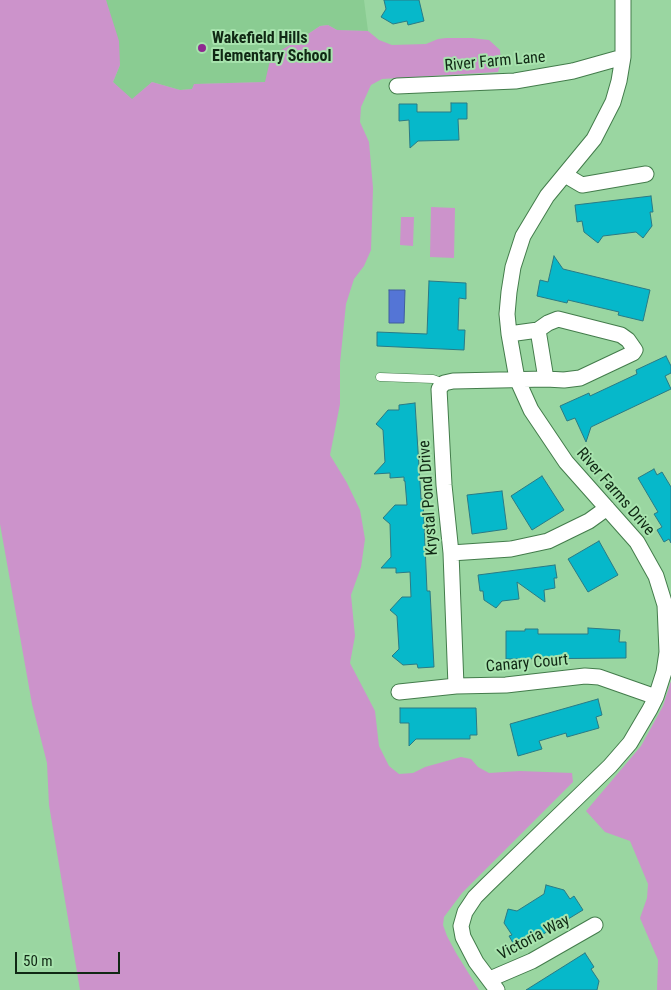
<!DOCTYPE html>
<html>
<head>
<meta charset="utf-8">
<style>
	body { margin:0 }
	#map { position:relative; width:671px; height:990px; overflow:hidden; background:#9ad6a1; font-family:"Roboto Condensed",sans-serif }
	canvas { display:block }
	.scale { position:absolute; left:15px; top:952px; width:105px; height:22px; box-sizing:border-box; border:2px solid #102814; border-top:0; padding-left:6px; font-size:15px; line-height:18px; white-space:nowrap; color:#102814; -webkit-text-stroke:4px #a7e3ad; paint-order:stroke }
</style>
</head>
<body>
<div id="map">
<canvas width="671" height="990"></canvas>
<div class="scale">50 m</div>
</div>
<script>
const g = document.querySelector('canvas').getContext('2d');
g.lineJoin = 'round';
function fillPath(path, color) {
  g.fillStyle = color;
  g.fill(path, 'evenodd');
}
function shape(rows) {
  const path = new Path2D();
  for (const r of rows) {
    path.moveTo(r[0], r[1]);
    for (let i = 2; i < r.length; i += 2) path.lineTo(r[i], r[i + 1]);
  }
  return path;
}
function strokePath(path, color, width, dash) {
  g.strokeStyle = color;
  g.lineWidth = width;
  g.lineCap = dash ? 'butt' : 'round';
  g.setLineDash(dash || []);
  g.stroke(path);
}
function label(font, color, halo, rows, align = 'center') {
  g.font = font + ' "Roboto Condensed",sans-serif';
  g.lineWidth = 4;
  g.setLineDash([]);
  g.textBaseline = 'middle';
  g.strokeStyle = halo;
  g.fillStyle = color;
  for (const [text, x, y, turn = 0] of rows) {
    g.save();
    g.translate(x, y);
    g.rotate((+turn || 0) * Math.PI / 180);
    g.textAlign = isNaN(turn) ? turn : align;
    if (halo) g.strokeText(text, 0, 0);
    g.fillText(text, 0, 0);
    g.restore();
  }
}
fillPath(shape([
	[106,0,364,0,368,31,337,30,328,25,320,26,302,38,266,82,195,84,192,89,180,90,152,82,132,100,113,82,120,65]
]), '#8acc92');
fillPath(shape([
	[0,0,106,0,119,41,120,65,113,82,132,99,152,82,180,90,192,89,194,84,265,82,271,56,302,38,320,26,328,25,337,30,368,31,379,40,392,45,426,44,438,39,446,38,472,38,489,40,500,50,501,62,498,72,382,79,371,85,361,107,360,122,369,142,373,188,371,250,364,266,354,279,346,304,340,363,340,404,330,455,347,483,360,510,365,539,361,567,351,595,355,636,350,663,375,711,379,746,389,766,399,774,413,773,425,767,461,757,471,759,478,767,489,773,520,771,572,773,573,782,462,893,444,917,443,925,447,936,456,953,479,990,80,990,49,805,47,763,32,704,0,524],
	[431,207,455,208,454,258,430,257],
	[401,217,414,217,413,246,400,245],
	[671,681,671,990,657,990,658,960,640,918,647,898,648,884,630,841,605,832,586,811,641,746,663,706]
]), '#cc93cb');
const water = shape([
	[389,290,405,290,404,323,389,323,389,290]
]);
fillPath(water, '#5475d6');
strokePath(water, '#405e9c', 1);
const building = shape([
	[384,0,419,0,424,21,408,25,407,21,393,24,381,17,386,9,384,0],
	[451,103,467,103,467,119,458,119,459,140,418,141,410,148,409,120,399,121,399,104,417,104,417,112,451,112,451,103],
	[651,196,653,212,650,212,652,226,643,238,636,232,603,236,598,243,584,232,582,221,577,222,575,205,651,196],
	[554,256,563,269,650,290,643,321,618,315,619,312,568,300,567,303,537,296,540,280,548,282,554,256],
	[429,281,466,283,466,299,459,298,458,330,465,330,464,350,377,346,377,332,427,334,429,281],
	[666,356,671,366,671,373,665,376,671,389,591,427,586,442,575,418,567,421,560,406,589,393,590,396,637,374,636,370,666,356],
	[415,403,421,499,423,499,427,591,430,591,434,667,418,668,417,664,403,665,392,656,399,649,397,616,390,610,402,597,411,597,410,572,396,573,396,568,381,568,391,557,390,524,383,518,395,505,407,505,405,481,404,481,404,477,390,478,390,473,374,474,385,462,383,430,376,424,388,410,399,410,399,405,415,403],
	[654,469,657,475,662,472,671,487,671,543,669,539,664,542,657,530,662,527,654,514,658,512,638,478,654,469],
	[542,476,564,510,532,530,511,496,542,476],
	[502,491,507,529,472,534,467,495,502,491],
	[599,541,618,575,588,592,568,559,599,541],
	[555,565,557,578,554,578,555,588,544,590,545,602,517,582,519,599,502,601,496,608,484,600,483,591,480,591,478,575,555,565],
	[588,628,620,630,619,642,626,642,626,658,506,659,506,631,525,631,525,629,538,629,538,634,588,634,588,628],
	[598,699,602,715,596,717,599,728,567,737,566,733,539,741,542,749,518,756,510,724,598,699],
	[400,708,476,708,477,735,470,735,470,739,416,739,409,746,409,723,400,723,400,708],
	[546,885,564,890,570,899,574,896,583,910,517,950,509,936,512,935,504,923,508,909,517,911,544,894,546,885],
	[585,953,594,967,591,969,599,981,597,990,526,990,585,953]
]);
fillPath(building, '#06b8ca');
strokePath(building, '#2a7a85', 1);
const service = shape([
	[380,377,433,379,444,383]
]);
const minor = shape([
	[397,86,515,81,573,71,623,57],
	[565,175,582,185,646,174],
	[538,330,546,379],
	[451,553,511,549,548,541,589,521,607,508],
	[456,686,451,553,444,485,439,389,444,383,453,381,546,379,564,380,580,378,633,353,635,350,628,340,621,335,558,319,548,323,538,330,509,334],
	[399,692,456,686,506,685,585,676,599,677,656,697],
	[490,979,532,961,595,925],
	[497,990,476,962,463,937,461,926,465,912,475,897,487,885,610,766,630,743,650,709,656,697,664,672,667,652,665,605,656,576,637,542,566,462,531,410,517,379,509,334,507,314,509,292,513,267,523,236,547,196,594,139,613,102,619,81,623,57,623,0]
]);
strokePath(service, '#437c4b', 9);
strokePath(minor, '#437c4b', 17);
strokePath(service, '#fff', 8);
strokePath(minor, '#fff', 15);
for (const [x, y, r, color] of [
	[202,48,5,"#8e2990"]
]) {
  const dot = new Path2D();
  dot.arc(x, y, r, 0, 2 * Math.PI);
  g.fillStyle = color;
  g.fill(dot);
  strokePath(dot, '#a7e3ad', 2);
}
label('bold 16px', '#102814', '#a7e3ad', [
	["Wakefield Hills",212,39],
	["Elementary School",212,57]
], 'left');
label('16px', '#102814', '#a7e3ad', [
	["River Farm Lane",495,62,-5],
	["River Farms Drive",615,492,49],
	["Krystal Pond Drive",429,498,-94],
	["Canary Court",527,664,-5],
	["Victoria Way",534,938,-28]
]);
</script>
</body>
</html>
